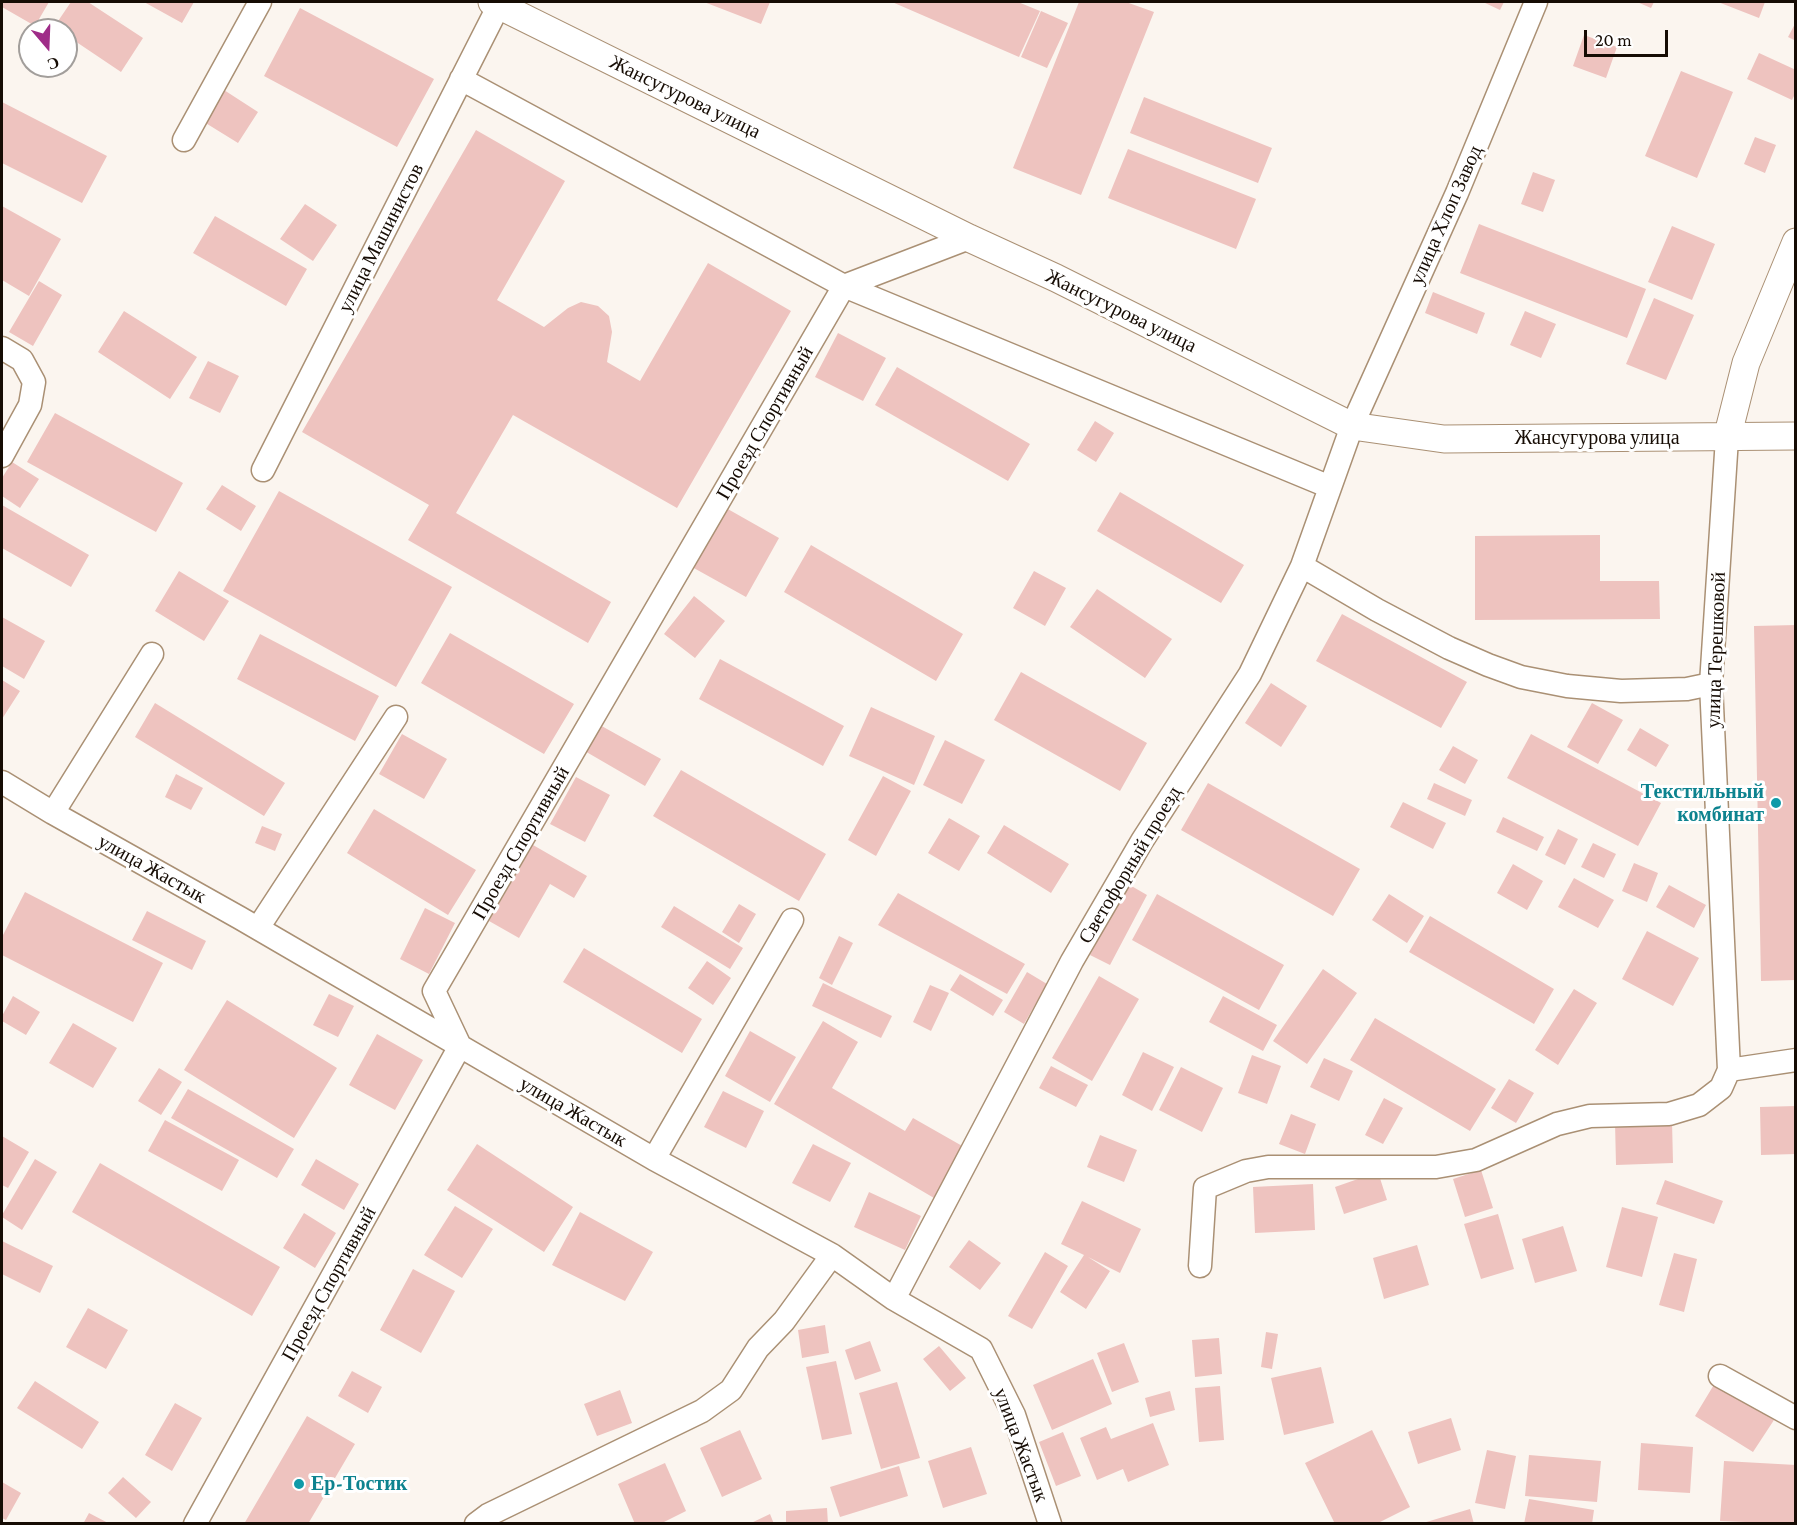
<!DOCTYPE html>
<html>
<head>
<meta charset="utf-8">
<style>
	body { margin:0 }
	#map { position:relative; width:1797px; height:1525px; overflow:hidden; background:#fbf5ef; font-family:"Crimson Pro",serif }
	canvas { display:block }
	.frame { position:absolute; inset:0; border:3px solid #160c04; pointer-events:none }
	.north { position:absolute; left:18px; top:18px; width:60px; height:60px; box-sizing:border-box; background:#fff; border:2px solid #a29e9b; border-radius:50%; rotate:161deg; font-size:16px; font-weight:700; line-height:24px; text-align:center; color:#160c04 }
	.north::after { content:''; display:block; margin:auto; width:21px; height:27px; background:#9f2c88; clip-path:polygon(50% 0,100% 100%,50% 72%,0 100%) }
	.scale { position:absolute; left:1584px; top:30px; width:84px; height:27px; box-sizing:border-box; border:3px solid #160c04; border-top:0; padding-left:8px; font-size:18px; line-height:21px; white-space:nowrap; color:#160c04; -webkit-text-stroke:4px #fff; paint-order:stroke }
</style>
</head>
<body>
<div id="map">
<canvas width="1797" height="1525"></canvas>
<div class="frame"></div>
<div class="north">С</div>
<div class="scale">20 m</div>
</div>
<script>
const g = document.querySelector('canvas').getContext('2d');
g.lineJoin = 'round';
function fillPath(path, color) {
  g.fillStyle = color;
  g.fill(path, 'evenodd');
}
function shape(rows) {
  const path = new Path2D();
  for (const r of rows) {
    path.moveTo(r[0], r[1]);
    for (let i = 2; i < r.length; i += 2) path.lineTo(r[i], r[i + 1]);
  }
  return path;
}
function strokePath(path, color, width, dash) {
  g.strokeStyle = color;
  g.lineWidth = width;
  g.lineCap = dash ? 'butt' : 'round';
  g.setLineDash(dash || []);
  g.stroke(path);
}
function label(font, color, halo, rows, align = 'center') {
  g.font = font + ' "Crimson Pro",serif';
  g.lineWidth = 6;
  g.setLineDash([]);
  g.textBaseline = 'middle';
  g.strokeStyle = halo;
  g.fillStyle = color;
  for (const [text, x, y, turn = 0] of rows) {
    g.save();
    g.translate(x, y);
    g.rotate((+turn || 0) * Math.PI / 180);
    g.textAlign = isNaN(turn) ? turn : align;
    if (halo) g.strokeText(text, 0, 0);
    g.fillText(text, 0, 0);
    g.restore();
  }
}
fillPath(shape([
	[2,2,49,2,35,26,2,7],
	[71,2,88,2,143,38,121,72,66,35,66,30,58,30,54,27],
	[144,2,194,2,182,23],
	[704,2,770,2,761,24],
	[892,2,1018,2,1040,11,1019,57],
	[1079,2,1126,2,1154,12,1081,195,1013,168],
	[1483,2,1504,2,1500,10],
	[1637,2,1654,2,1651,8],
	[1718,2,1765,2,1759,18],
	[300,8,434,79,397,147,264,76],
	[1041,11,1068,23,1047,68,1021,57],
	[1796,22,1796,41,1788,37],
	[1584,35,1617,47,1606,78,1573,66],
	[1759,53,1796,70,1796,92,1792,100,1747,79],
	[1681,71,1733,92,1697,178,1645,156],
	[224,90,258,112,238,143,204,122],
	[1144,97,1272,148,1258,183,1130,133],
	[2,102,107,156,82,203,2,163],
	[476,130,565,181,497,300,544,327,568,308,581,302,598,306,609,316,612,332,607,362,640,381,708,263,791,311,677,508,513,415,456,513,611,602,588,643,408,540,429,505,302,432],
	[1755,137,1776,145,1765,173,1744,164],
	[1128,149,1256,199,1236,249,1108,198],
	[1533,172,1555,180,1543,212,1521,204],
	[305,204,337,225,313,261,280,239],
	[2,206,61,239,29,296,2,280],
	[215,216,307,269,286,306,193,253],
	[1479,224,1646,289,1627,338,1460,273],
	[1672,226,1715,244,1692,300,1648,282],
	[39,281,62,295,33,346,9,332],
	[1433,292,1485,313,1477,334,1425,313],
	[1654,298,1694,315,1666,380,1626,364],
	[124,311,197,357,170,399,98,352],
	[1525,311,1556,324,1541,358,1510,345],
	[838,333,886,358,863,401,815,377],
	[208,361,239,376,220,413,189,398],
	[897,367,1030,444,1008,481,875,405],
	[55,413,183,483,156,532,27,462],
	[1095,421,1114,433,1096,462,1077,450],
	[12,462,39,479,20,508,2,496,2,478],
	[222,485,256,506,241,531,206,509],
	[279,491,452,587,396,687,223,591],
	[1120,492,1244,565,1221,603,1097,531],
	[2,505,89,555,71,587,2,548],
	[726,508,779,538,746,597,692,567],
	[1600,535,1600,581,1659,581,1660,619,1475,620,1475,536],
	[811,545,963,634,936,681,784,592],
	[179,571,229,601,204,641,155,611],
	[1034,571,1066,588,1045,626,1013,608],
	[1097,589,1172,639,1145,678,1070,627],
	[694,596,725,621,695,658,664,634],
	[1342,614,1467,682,1441,728,1316,661],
	[2,617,45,641,24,679,2,666],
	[1796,625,1796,980,1761,981,1754,626],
	[450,633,574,704,544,754,421,683],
	[260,634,379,696,355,741,237,679],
	[720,659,844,726,823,766,699,699],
	[1021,672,1147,743,1120,791,994,720],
	[2,680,20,691,2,719],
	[1271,683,1307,706,1281,747,1245,723],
	[155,703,285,783,264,816,135,737],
	[1592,703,1623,720,1598,764,1567,747],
	[871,707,935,736,914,785,849,756],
	[598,724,661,759,645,786,583,750],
	[1640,728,1669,745,1656,767,1627,750],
	[402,734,447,759,424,799,379,774],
	[1531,734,1661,803,1638,846,1507,778],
	[945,740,985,760,962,804,923,785],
	[1453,746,1478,760,1465,784,1439,770],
	[681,770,826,854,799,901,653,816],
	[176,774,203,788,191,810,165,797],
	[883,776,911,791,876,856,848,840],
	[576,777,610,795,585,842,550,824],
	[1208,783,1360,869,1333,916,1181,830],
	[1434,783,1472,800,1465,816,1427,799],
	[1403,802,1446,823,1433,849,1390,827],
	[374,809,476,870,448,915,347,853],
	[1503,817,1544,837,1537,851,1496,832],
	[949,818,980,836,959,871,928,853],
	[1004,825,1069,864,1051,893,987,853],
	[262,826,282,834,275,851,255,843],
	[1558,829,1578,839,1565,865,1545,855],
	[1593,843,1616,854,1604,878,1581,867],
	[533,845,587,876,574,898,550,884,519,938,489,921],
	[1634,863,1658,873,1647,902,1622,891],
	[1513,864,1543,881,1527,910,1497,893],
	[1574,878,1614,900,1598,928,1558,907],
	[1128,884,1147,895,1110,965,1090,955],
	[1669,885,1706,905,1694,928,1656,907],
	[25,892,163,963,133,1022,2,955,2,937],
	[898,893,1025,964,1007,994,878,925],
	[1157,894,1284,965,1259,1010,1132,940],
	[1389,894,1424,916,1407,943,1372,920],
	[739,904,756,914,739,943,722,932],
	[674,906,743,948,730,969,661,927],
	[425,908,455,923,429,974,400,959],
	[147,911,206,941,192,970,132,940],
	[1430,916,1554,989,1534,1024,1409,952],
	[1647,931,1699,958,1673,1006,1622,979],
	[839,936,853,943,832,985,819,978],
	[584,948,702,1019,682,1053,563,982],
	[707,961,731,978,713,1005,688,988],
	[1323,969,1357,993,1307,1064,1273,1041],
	[1027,972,1047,984,1024,1024,1004,1012],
	[960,974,1003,1000,993,1016,950,990],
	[1099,976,1139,999,1092,1081,1052,1058],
	[823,983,892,1016,881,1038,812,1006],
	[930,985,949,993,931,1031,913,1022],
	[1574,989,1597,1003,1558,1065,1535,1050],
	[329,994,354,1006,338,1037,313,1025],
	[13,996,40,1012,26,1035,2,1021,2,1016],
	[1223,996,1277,1025,1263,1051,1209,1022],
	[227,1000,337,1068,294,1138,184,1070],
	[1375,1018,1496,1089,1470,1131,1350,1060],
	[823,1021,858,1042,832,1088,905,1131,913,1118,964,1147,934,1198,774,1104],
	[73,1023,117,1048,93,1088,49,1063],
	[750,1031,796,1057,770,1102,725,1076],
	[377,1034,423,1060,395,1110,349,1085],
	[1143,1052,1174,1067,1152,1111,1122,1095],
	[1252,1055,1281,1066,1267,1104,1238,1093],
	[1324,1058,1353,1071,1339,1101,1310,1087],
	[1051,1066,1088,1085,1076,1107,1039,1088],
	[1181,1067,1223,1088,1202,1132,1159,1110],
	[159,1068,182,1082,161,1115,138,1101],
	[1509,1079,1534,1093,1516,1123,1491,1108],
	[188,1089,294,1149,277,1178,171,1118],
	[723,1091,764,1111,746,1148,704,1127],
	[1384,1098,1403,1108,1383,1144,1365,1135],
	[1796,1106,1796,1154,1761,1155,1760,1107],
	[1291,1114,1316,1124,1305,1154,1279,1144],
	[165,1120,239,1160,222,1191,148,1151],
	[1672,1121,1673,1163,1616,1165,1615,1122],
	[1100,1135,1137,1150,1124,1182,1087,1167],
	[2,1136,29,1152,8,1188,2,1185],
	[477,1144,573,1207,544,1252,447,1190],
	[813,1144,851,1163,830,1202,792,1183],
	[35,1159,57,1172,22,1230,2,1217,2,1215],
	[316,1159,359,1184,344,1210,301,1185],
	[100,1163,280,1267,252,1316,72,1212],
	[1481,1170,1493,1208,1465,1217,1453,1179],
	[1378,1172,1387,1200,1344,1214,1335,1187],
	[1665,1180,1723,1201,1714,1224,1656,1204],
	[1313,1184,1315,1230,1255,1233,1253,1187],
	[869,1192,921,1216,905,1250,854,1227],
	[1082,1201,1141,1229,1120,1273,1088,1257,1110,1271,1086,1309,1060,1292,1084,1255,1061,1244],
	[455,1206,493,1229,462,1278,424,1255],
	[1622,1207,1658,1217,1642,1277,1606,1267],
	[580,1212,653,1252,625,1301,552,1265],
	[304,1213,336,1233,315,1268,283,1248],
	[1498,1214,1514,1269,1481,1279,1464,1224],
	[1563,1226,1577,1271,1535,1283,1522,1239],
	[969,1240,1001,1263,980,1290,949,1267],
	[2,1241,53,1266,40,1293,2,1274],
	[1417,1245,1429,1285,1384,1299,1373,1258],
	[1045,1252,1068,1266,1032,1329,1008,1316],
	[1674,1253,1697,1259,1684,1312,1659,1305],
	[413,1269,455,1291,421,1353,380,1330],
	[88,1308,128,1330,106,1369,66,1347],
	[825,1325,829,1353,802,1358,798,1330],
	[1266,1332,1278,1334,1272,1369,1261,1367],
	[1219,1338,1222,1374,1195,1377,1192,1340],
	[870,1341,881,1371,855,1380,845,1350],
	[1124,1343,1139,1382,1112,1392,1097,1353],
	[939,1346,966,1378,950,1391,923,1359],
	[1093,1359,1112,1404,1052,1430,1033,1385],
	[836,1361,852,1434,822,1440,806,1367],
	[1321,1367,1334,1423,1284,1435,1271,1378],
	[352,1371,382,1387,368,1413,338,1396],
	[35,1381,99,1422,82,1449,17,1408],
	[897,1382,920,1458,881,1469,859,1393],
	[1715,1383,1774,1420,1753,1452,1695,1416],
	[1220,1386,1224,1440,1199,1442,1195,1388],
	[620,1390,632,1423,597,1436,584,1404],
	[1170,1391,1175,1410,1150,1417,1145,1398],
	[175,1403,202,1418,172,1471,145,1455],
	[307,1416,355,1444,308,1524,244,1524],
	[1451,1418,1461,1450,1418,1464,1408,1432],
	[1153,1423,1169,1465,1128,1482,1123,1469,1097,1480,1080,1438,1106,1427,1111,1439],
	[740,1430,762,1479,722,1497,700,1448],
	[1372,1430,1410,1507,1376,1524,1335,1524,1305,1463],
	[1063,1432,1081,1476,1056,1486,1039,1442],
	[1641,1443,1693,1447,1690,1493,1638,1490],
	[971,1447,987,1494,943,1508,928,1461],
	[1487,1450,1516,1456,1505,1509,1475,1503],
	[1529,1455,1601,1461,1597,1502,1525,1496],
	[1724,1461,1796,1465,1796,1524,1720,1521],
	[665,1463,686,1511,660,1524,635,1524,618,1484],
	[899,1466,908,1496,840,1517,830,1487],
	[123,1477,151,1502,136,1518,108,1493],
	[2,1482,21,1493,6,1520,2,1518],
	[1529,1499,1594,1510,1592,1524,1524,1524],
	[827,1508,828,1524,786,1524,786,1511],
	[1470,1509,1474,1524,1423,1524,1423,1523],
	[89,1513,110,1524,83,1524],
	[770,1514,774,1524,749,1524]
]), '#eec3bf');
const minor = shape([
	[461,79,844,286,1330,487],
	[184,140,260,2],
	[2,348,22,360,34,382,30,405,2,456],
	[263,470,499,5],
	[1302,566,1377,610,1449,648,1488,665,1521,677,1567,686,1621,691,1687,689,1711,684],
	[2,782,53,813,240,918,654,1159,832,1255,894,1299,981,1349,1014,1415,1050,1524],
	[53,813,152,654],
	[258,928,396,717],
	[1729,1070,1796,1060],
	[654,1159,792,920],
	[1200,1266,1205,1188,1246,1171,1268,1167,1436,1167,1476,1160,1557,1124,1590,1116,1669,1114,1699,1105,1721,1088,1729,1070,1711,684,1727,438],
	[894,1299,1072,961,1142,841,1250,674,1302,566,1352,426,1457,193,1536,2],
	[1720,1376,1796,1418],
	[195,1524,460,1046,434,991,844,286,969,238],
	[476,1524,488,1515,702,1411,731,1390,758,1348,784,1321,832,1255]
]);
const tertiary = shape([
	[492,2,969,238,1056,278,1352,426,1444,439,1796,436],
	[1727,438,1746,363,1796,242]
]);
strokePath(minor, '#aa9074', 25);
strokePath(tertiary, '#aa9074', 29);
strokePath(minor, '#fff', 22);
strokePath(tertiary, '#fff', 27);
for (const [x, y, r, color] of [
	[1776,803,6,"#0f9aa8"],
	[299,1484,6,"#0f9aa8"]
]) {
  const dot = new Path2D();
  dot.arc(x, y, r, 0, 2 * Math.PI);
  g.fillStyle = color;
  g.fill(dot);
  strokePath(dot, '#fff', 2);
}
label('20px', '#160c04', '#fff', [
	["Жансугурова улица",685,97,26],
	["улица Хлоп Завод",1446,215,-66],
	["улица Машинистов",381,238,-63],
	["Жансугурова улица",1121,311,26],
	["Проезд Спортивный",765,423,-60],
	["Жансугурова улица",1597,438],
	["улица Терешковой",1716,650,-88],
	["Проезд Спортивный",521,843,-60],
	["Светофорный проезд",1130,865,-59],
	["улица Жастык",152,869,29],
	["улица Жастык",573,1112,30],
	["Проезд Спортивный",329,1284,-61],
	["улица Жастык",1021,1445,69]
]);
label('bold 20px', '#0d838f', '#fff', [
	["Текстильный",1764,792],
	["комбинат",1764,815],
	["Ер-Тостик",311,1484,"left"]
], 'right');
</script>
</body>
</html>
